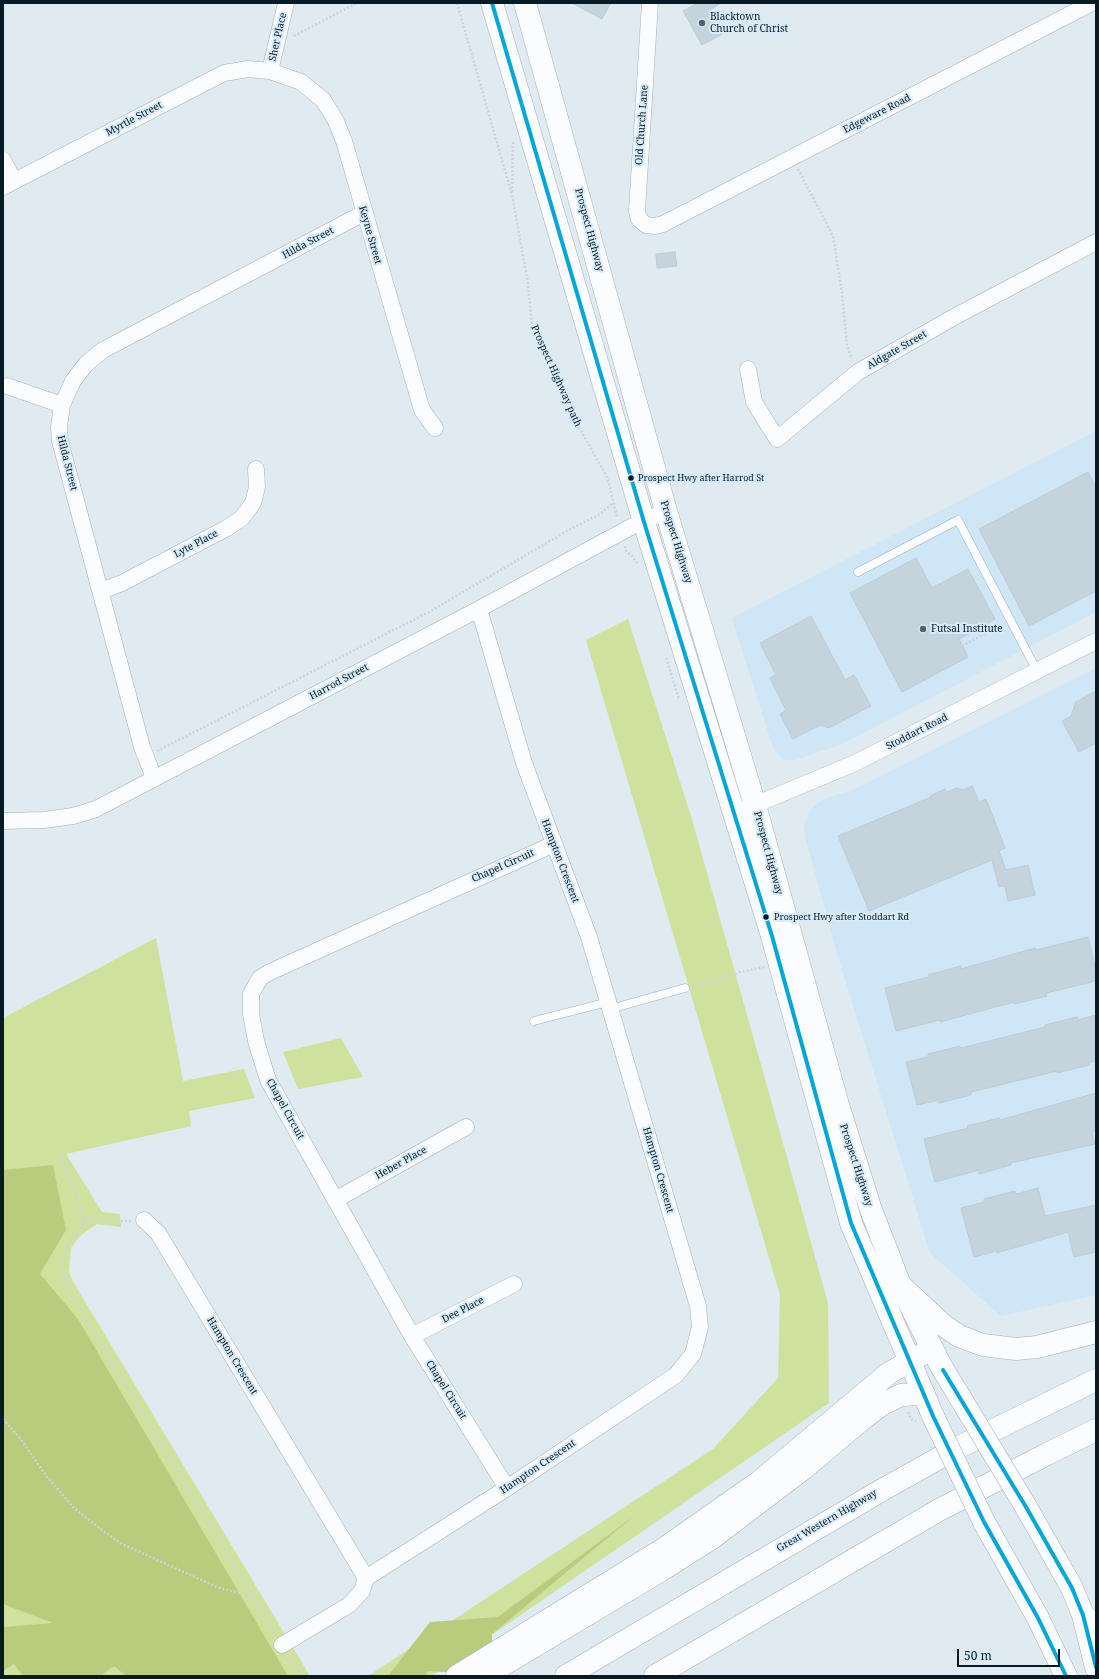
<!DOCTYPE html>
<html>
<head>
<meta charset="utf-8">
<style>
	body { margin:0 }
	#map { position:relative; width:1099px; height:1679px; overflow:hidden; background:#dfeaf1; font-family:"Noto Serif",serif }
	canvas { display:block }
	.frame { position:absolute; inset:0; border:4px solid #081a26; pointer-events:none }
	.scale { position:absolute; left:957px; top:1649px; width:103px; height:18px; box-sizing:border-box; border:2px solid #081a26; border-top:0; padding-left:5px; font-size:12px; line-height:14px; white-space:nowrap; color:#081a26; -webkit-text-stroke:3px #d8ebf8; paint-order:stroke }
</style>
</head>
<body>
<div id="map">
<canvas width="1099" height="1679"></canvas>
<div class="frame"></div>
<div class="scale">50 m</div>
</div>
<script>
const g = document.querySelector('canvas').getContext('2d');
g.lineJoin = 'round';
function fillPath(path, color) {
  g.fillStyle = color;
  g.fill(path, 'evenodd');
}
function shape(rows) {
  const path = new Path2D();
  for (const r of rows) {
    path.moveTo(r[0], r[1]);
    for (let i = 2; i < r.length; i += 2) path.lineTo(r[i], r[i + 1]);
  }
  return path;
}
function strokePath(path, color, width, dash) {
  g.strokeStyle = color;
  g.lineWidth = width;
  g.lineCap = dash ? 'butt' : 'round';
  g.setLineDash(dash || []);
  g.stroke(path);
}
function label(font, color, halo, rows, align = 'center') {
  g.font = font + ' "Noto Serif",serif';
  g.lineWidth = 4;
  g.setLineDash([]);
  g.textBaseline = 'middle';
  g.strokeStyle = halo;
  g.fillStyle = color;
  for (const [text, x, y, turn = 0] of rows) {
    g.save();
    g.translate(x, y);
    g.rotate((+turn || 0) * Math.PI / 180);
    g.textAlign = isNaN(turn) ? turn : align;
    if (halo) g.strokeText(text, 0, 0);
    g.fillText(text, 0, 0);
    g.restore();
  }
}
fillPath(shape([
	[1096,431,1096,612,842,744,795,760,784,760,780,757,773,748,732,618],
	[1096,668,1096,1295,1001,1316,930,1253,839,960,805,837,804,826,811,809,823,799,855,789]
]), '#cee6f5');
fillPath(shape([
	[628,619,691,816,828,1303,829,1403,432,1676,368,1676,713,1449,778,1378,780,1295,586,640],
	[156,938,183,1081,244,1069,255,1098,189,1111,191,1126,66,1154,102,1212,120,1214,121,1227,97,1224,80,1236,71,1248,69,1271,72,1280,310,1676,3,1676,3,1018],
	[341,1038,363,1077,298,1089,283,1052]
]), '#cee29e');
fillPath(shape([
	[53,1165,66,1230,40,1274,78,1319,288,1676,126,1676,114,1666,100,1676,23,1676,14,1664,3,1671,3,1627,53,1623,3,1604,3,1170],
	[634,1516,492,1634,492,1675,428,1671,425,1676,388,1676,430,1622,498,1617]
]), '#b9cc7d');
const building = shape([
	[572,3,611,3,602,19,572,3],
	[698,3,721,3,708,11,722,34,702,45,683,11,698,3],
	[675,252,677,266,657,268,656,254,675,252],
	[1088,472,1096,487,1096,591,1029,626,979,529,1088,472],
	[916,558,932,588,968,569,995,619,959,639,968,657,902,692,850,593,916,558],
	[811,616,845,680,854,675,871,706,829,728,820,725,793,739,780,714,786,710,770,678,776,675,760,643,811,616],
	[1096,691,1096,743,1079,752,1062,721,1071,716,1076,702,1096,691],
	[972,786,979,802,986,799,1005,848,999,851,1006,870,1028,865,1035,895,1008,901,1005,886,999,887,992,860,869,911,838,836,931,797,930,796,945,789,946,792,957,788,962,790,972,786],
	[1088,937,1096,971,1096,981,1046,993,1047,996,1014,1004,1014,1002,940,1022,940,1020,896,1031,885,988,929,977,928,975,961,966,961,969,1035,948,1036,950,1088,937],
	[1096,1015,1096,1061,1089,1062,1089,1065,1057,1073,1057,1071,971,1092,971,1095,939,1103,939,1100,917,1105,906,1062,928,1057,928,1054,960,1046,961,1048,1045,1027,1045,1025,1077,1017,1078,1020,1096,1015],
	[1096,1093,1096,1131,1092,1132,1095,1144,1011,1163,1011,1165,979,1174,979,1170,935,1182,924,1139,968,1128,967,1126,999,1118,1000,1120,1096,1093],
	[1038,1188,1045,1216,1096,1205,1096,1252,1074,1257,1068,1232,997,1253,997,1251,974,1257,961,1208,984,1202,984,1199,1015,1191,1016,1194,1038,1188]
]);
fillPath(building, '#c5d3dd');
strokePath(building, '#bdcbd4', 1);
const service = shape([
	[858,572,958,520,1037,671],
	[610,1009,685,988],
	[534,1021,608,1002]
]);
const minor = shape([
	[650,3,637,211,639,219,646,225,655,226,663,224,1092,3],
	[270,71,286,3],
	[3,160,14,181],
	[3,187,224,73,248,69,270,71,301,82,323,100,335,119,344,141,422,410,435,428],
	[748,369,754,402,777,439,858,372,954,317,1096,242],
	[7,386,62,405],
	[101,591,122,583,227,528,242,518,253,503,257,487,256,469],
	[154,778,142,747,60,441,59,427,62,405,73,381,86,364,103,350,364,213],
	[733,814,855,763,1096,641],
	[3,821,44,820,73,816,96,809,479,609,629,528,666,511],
	[335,1200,466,1127],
	[144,1220,158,1233,366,1578],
	[412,1336,514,1284],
	[507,1488,412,1336,268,1080,256,1041,251,1014,251,994,260,978,270,972,554,844],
	[282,1645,349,1605,362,1591,366,1578,507,1488,676,1375,693,1354,700,1327,698,1306,589,937,524,763,479,609]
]);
const primary = shape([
	[492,3,644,522,772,936,851,1223,933,1416],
	[525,3,666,511,755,805,838,1105,871,1210,900,1285,941,1366,961,1399],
	[1026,1507,1072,1588,1083,1615,1096,1667],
	[984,1522,1038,1618,1066,1676]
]);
const trunk = shape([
	[900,1285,943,1325,959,1336,983,1345,1016,1349,1037,1347,1096,1332],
	[1083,1615,1096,1626],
	[491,1672,660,1571,712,1538,803,1469,860,1421,881,1405,901,1395,924,1394],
	[457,1676,665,1548,759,1482,889,1373,932,1349],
	[566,1676,882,1490,959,1447,1096,1380],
	[655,1676,939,1510,1047,1454,1096,1430]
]);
strokePath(service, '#a3b0b9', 9);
strokePath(minor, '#a3b0b9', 17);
strokePath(primary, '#a3b0b9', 23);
strokePath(trunk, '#a3b0b9', 23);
strokePath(shape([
	[457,3,512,195,528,283,532,328,566,404,608,479,617,518],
	[294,36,357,3],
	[798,169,833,236,842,294,847,345,852,359],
	[512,192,513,141],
	[625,546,626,551,633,557,637,563],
	[962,646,1002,625],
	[666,658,679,699],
	[157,751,429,612,567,531,600,514,613,503],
	[693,986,720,980,740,972,764,967],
	[59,1153,85,1218],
	[131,1221,105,1221,85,1218,81,1229,66,1247,62,1267,68,1289,275,1634],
	[908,1412,911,1419,916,1421],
	[3,1419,20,1438,47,1477,74,1508,103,1531,122,1544,217,1587,251,1597],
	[289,1657,301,1676]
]), '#cfd3d6', 2.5, [2, 2]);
strokePath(service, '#fafcfd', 8);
strokePath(minor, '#fafcfd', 16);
strokePath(primary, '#fafcfd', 22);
strokePath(trunk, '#fafcfd', 22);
const primaryBridge = shape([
	[961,1399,1026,1507],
	[933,1416,984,1522]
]);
strokePath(primaryBridge, '#a3b0b9', 23, []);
strokePath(primaryBridge, '#fafcfd', 22);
strokePath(shape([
	[492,3,644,522,772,936,851,1223,933,1416,984,1522,1038,1618,1066,1676],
	[943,1370,1026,1507,1072,1588,1083,1615,1096,1667]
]), '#01a6db', 4);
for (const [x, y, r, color] of [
	[702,23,4,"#53636d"],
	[631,478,3.5,"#081a26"],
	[923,629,4,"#53636d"],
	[766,917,3.5,"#081a26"]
]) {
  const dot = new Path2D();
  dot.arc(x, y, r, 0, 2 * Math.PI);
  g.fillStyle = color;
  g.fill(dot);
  strokePath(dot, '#d8ebf8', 1.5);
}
label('9px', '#081a26', '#d8ebf8', [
	["Prospect Hwy after Harrod St",638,478],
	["Prospect Hwy after Stoddart Rd",774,917]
], 'left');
label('10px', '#081a26', '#d8ebf8', [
	["Blacktown",710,17],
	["Church of Christ",710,29],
	["Futsal Institute",931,629]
], 'left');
label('10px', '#081a26', '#d8ebf8', [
	["Sher Place",278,37,-77],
	["Edgeware Road",877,114,-27],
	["Myrtle Street",134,119,-28],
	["Old Church Lane",642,125,-86],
	["Prospect Highway",589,230,75],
	["Keyne Street",370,235,74],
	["Hilda Street",308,243,-28],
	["Aldgate Street",897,350,-30],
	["Prospect Highway path",556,376,66],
	["Hilda Street",67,463,76],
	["Prospect Highway",676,542,73],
	["Lyte Place",196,544,-28],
	["Harrod Street",339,682,-28],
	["Stoddart Road",917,732,-27],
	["Prospect Highway",768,853,75],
	["Hampton Crescent",560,861,69],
	["Chapel Circuit",503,866,-24],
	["Chapel Circuit",285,1109,61],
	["Heber Place",401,1163,-29],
	["Prospect Highway",856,1165,72],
	["Hampton Crescent",658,1170,74],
	["Dee Place",463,1310,-27],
	["Hampton Crescent",232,1356,59],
	["Chapel Circuit",446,1390,58],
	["Hampton Crescent",538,1467,-34],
	["Great Western Highway",827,1521,-30]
]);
</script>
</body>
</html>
